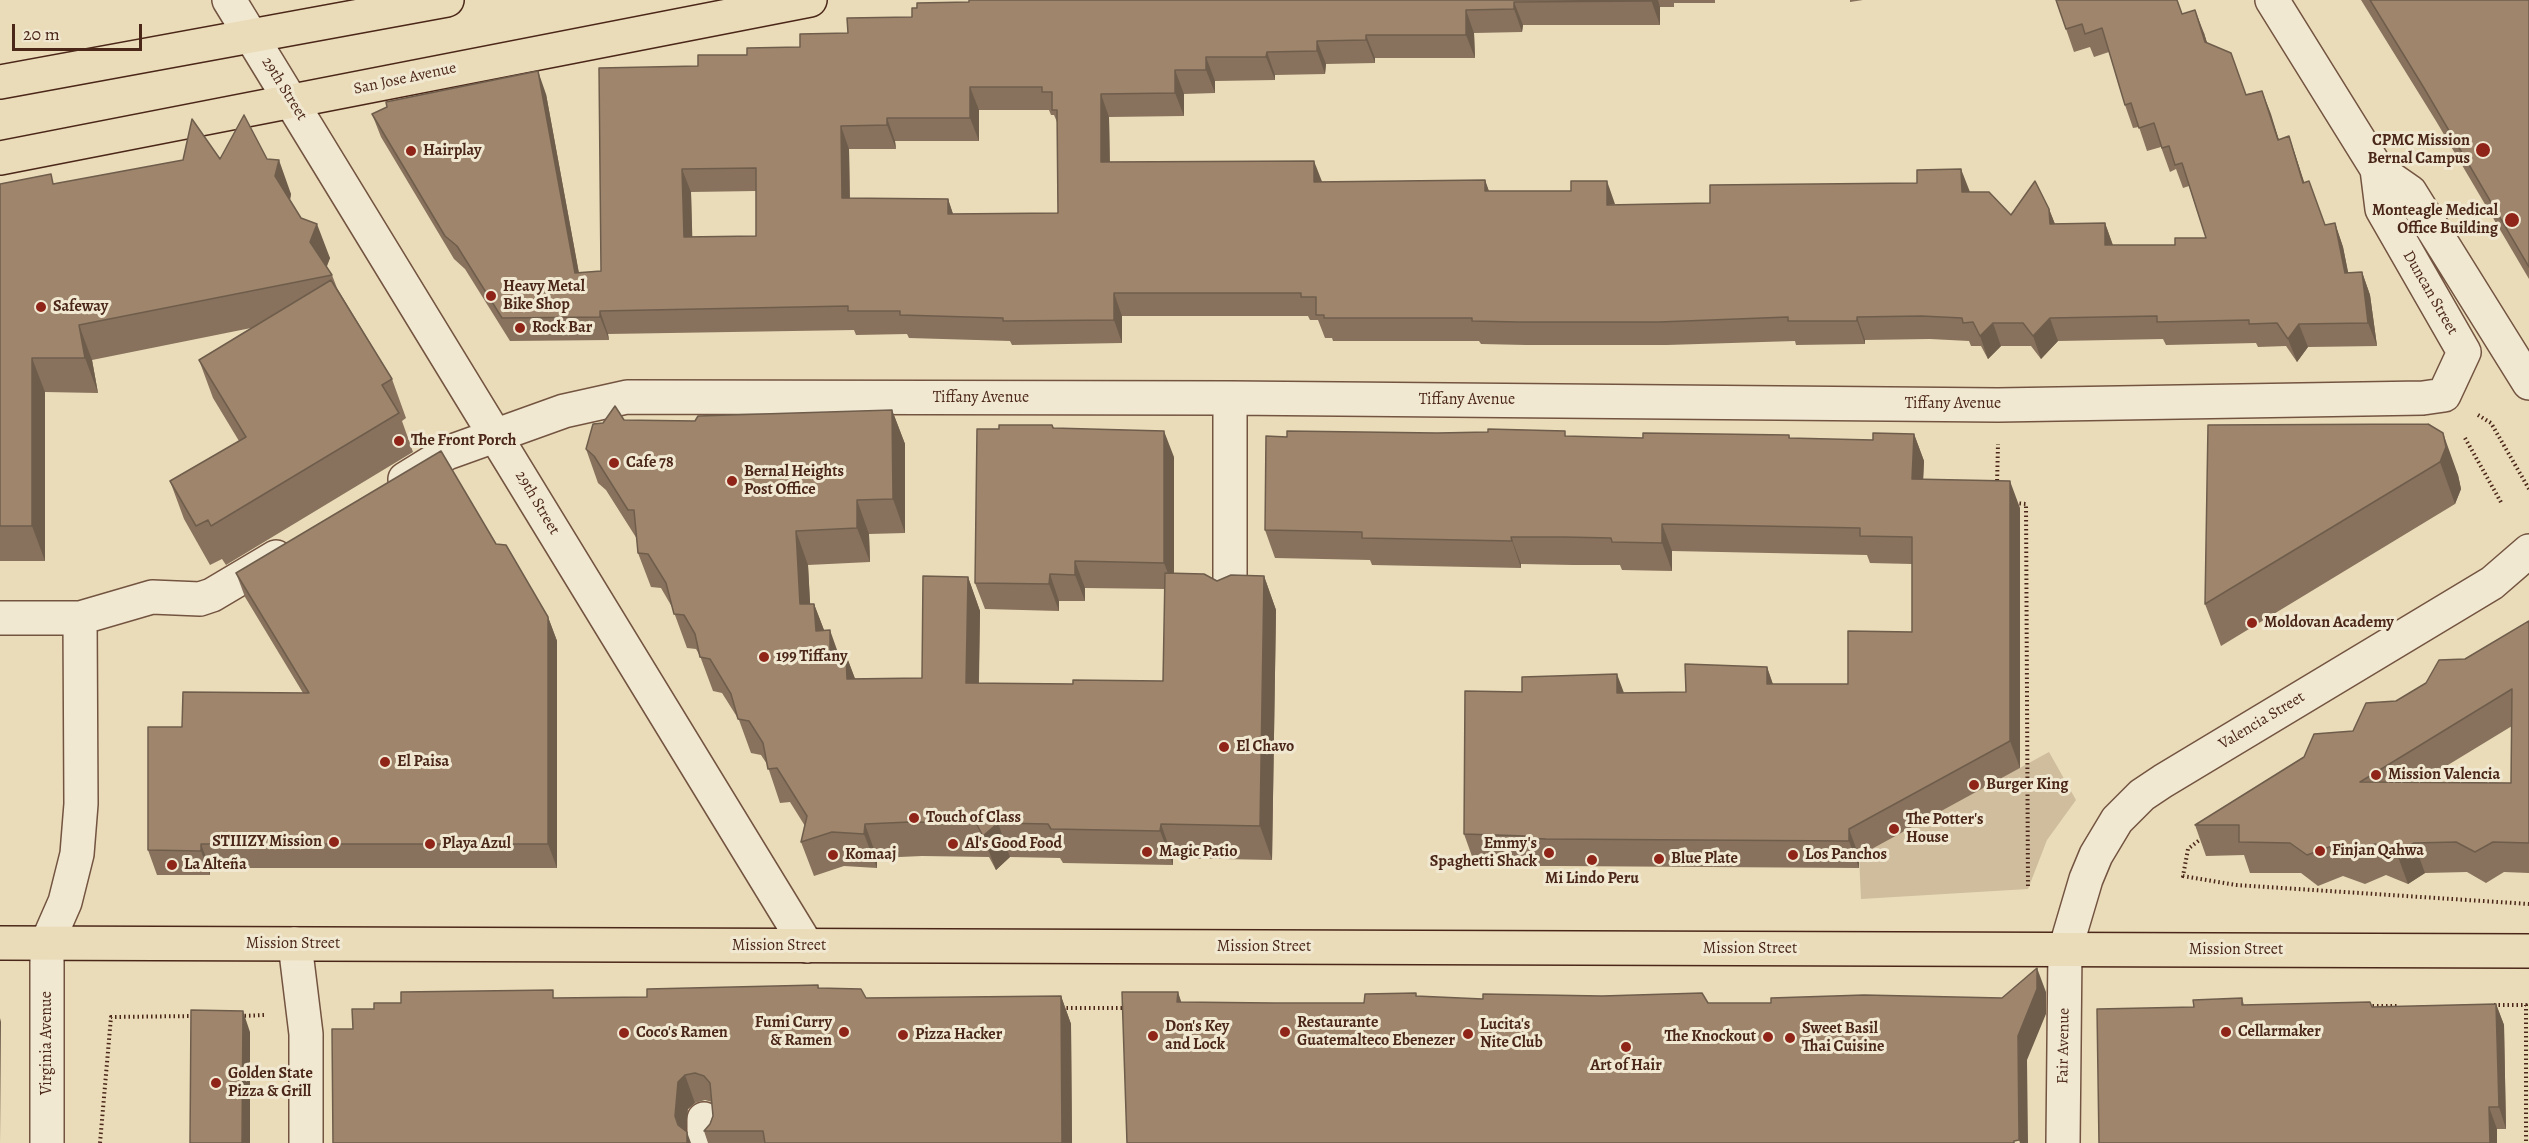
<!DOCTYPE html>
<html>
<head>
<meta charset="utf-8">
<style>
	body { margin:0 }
	#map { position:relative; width:2529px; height:1143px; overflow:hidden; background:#eadcb9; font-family:Alegreya,serif }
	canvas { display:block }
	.scale { position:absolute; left:12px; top:24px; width:130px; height:27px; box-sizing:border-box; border:3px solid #4b2719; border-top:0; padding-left:8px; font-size:18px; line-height:21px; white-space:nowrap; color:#4b2719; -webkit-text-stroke:4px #f1e8d2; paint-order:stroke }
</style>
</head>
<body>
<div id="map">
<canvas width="2529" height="1143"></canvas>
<div class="scale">20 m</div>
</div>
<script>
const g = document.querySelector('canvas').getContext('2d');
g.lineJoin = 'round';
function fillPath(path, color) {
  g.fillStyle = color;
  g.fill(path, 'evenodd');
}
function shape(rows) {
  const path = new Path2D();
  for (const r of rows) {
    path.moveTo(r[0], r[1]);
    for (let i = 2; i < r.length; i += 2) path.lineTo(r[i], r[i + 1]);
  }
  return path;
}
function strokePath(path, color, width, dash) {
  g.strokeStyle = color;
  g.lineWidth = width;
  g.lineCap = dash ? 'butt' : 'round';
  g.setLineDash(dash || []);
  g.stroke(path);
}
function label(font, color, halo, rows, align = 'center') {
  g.font = font + ' Alegreya,serif';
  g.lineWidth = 6;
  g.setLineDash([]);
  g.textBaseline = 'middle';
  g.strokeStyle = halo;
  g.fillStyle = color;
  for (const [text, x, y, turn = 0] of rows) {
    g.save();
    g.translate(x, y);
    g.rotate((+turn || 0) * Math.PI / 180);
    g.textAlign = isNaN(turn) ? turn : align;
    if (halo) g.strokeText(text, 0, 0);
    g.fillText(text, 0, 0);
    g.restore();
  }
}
fillPath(shape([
	[2049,752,2076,800,2047,840,2028,889,1861,899,1859,856]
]), '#cfbd9e');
const minor = shape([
	[229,0,807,946],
	[2272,0,2377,169,2410,192,2529,383],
	[405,479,447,453,564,411,627,397,1230,398,1998,405,2423,398,2444,395,2464,352,2382,209,2377,169],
	[1230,596,1230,398],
	[0,618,80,618,81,804,77,854,65,902,47,943,47,1143],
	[80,618,152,597,200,599,212,595,276,557],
	[295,944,306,1034,306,1143],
	[704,1143,704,1119],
	[2063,1143,2065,950,2086,879,2096,855,2117,820,2142,795,2163,781,2492,583,2529,551]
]);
const major = shape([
	[0,82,447,0],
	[0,158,810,0],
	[0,943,2529,951]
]);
strokePath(minor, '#735441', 36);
strokePath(major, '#4b2719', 36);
strokePath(shape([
	[2478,415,2491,423,2529,489],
	[2465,438,2502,504],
	[1997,485,1998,444],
	[2015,503,2026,504,2028,889],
	[2202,838,2188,849,2183,876,2236,885,2529,904],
	[2494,1005,2526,1005,2526,1143],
	[2368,1006,2397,1006],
	[1062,1008,1126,1008],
	[240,1016,265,1015],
	[100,1143,111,1017,196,1016]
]), '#4b2719', 4, [1.5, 3]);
strokePath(minor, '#f1e8d2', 33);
strokePath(major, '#eadcb9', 33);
fillPath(shape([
	[969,0,1715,0,1715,3,1674,3,1674,7,1660,7,1660,25,1523,25,1522,32,1474,33,1475,58,1375,58,1375,63,1326,64,1325,74,1275,75,1275,80,1215,81,1215,93,1184,94,1184,116,1109,117,1110,162,1322,182,1485,180,1489,191,1615,205,1710,203,1970,192,2011,215,2049,209,2055,224,2105,223,2113,245,2175,245,2206,238,2189,186,2183,188,2176,169,2170,172,2161,147,2147,151,2139,127,2133,128,2125,105,2109,52,2094,57,2090,47,2074,52,2056,0,2183,14,2204,33,2207,43,2246,94,2262,91,2279,140,2289,136,2304,183,2325,225,2335,223,2343,247,2348,273,2362,272,2370,295,2377,346,2308,347,2297,362,2286,346,2258,347,2256,343,2166,345,2163,339,2058,341,2041,359,2031,346,2001,346,1988,359,1981,346,1971,346,1969,341,1930,339,1865,340,1865,344,1796,345,1795,341,1667,345,1526,345,1481,344,1479,341,1333,341,1332,338,1325,338,1318,320,1310,320,1308,316,1122,316,1122,343,1012,345,1010,341,909,338,907,334,856,335,854,330,608,334,609,340,510,341,465,269,454,259,381,137,372,114,546,94,579,273,601,271,698,66,747,55,800,47,848,33,912,17,917,8,969,2],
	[979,110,1049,110,1051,115,1054,115,1057,122,1058,213,953,214,948,199,850,198,849,149,896,149,895,141,979,141],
	[756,191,756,236,692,237,691,192],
	[1850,0,1863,0,1850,2],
	[2361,0,2529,0,2529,279,2436,121],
	[220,159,267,159,291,194,290,200,301,218,330,258,326,267,332,275,337,288,392,379,406,418,402,421,413,452,226,565,222,559,210,565,184,519,170,481,239,441,213,398,199,360,251,328,92,360,98,393,45,392,45,561,0,561,0,184,55,184,183,160],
	[892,410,905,444,905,533,869,534,870,562,808,565,810,604,814,604,824,630,839,655,846,655,855,679,922,678,968,577,980,611,979,683,1073,684,1163,681,1165,589,1085,588,1085,601,1059,601,1059,611,985,609,975,583,999,429,1052,425,1054,428,1174,457,1174,573,1217,581,1264,576,1276,610,1272,860,1173,858,1173,865,1063,863,1060,858,1010,857,996,870,989,857,922,856,877,858,877,868,844,866,814,876,801,842,805,826,790,802,780,803,767,764,761,755,751,753,739,720,722,693,713,691,700,656,696,649,687,648,672,607,661,588,651,587,638,553,637,539,606,490,598,483,586,449,624,420,695,421],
	[2428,424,2458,475,2461,489,2455,504,2221,646,2205,604],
	[1914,434,1924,461,1923,479,2020,508,2020,768,1859,856,1859,868,1556,866,1537,866,1536,863,1474,862,1464,834,1624,693,1686,692,1767,667,1773,684,1848,684,1912,632,1912,564,1870,563,1867,555,1672,551,1672,571,1622,570,1620,565,1573,565,1521,564,1521,568,1372,565,1370,560,1275,558,1265,530,1287,437,1566,436,1643,438,1789,435,1790,438,1873,440],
	[496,544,548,617,557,641,557,868,210,868,210,875,157,875,148,850,182,727,303,693,245,597,236,573],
	[2529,621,2529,873,2504,872,2486,883,2467,872,2425,873,2408,884,2386,875,2365,884,2343,876,2318,886,2301,873,2250,873,2244,855,2206,856,2195,825,2353,731,2396,701],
	[2512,726,2511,783,2420,782],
	[818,985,819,988,866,998,1061,996,1071,1024,1072,1143,708,1143,704,1131,710,1124,713,1116,712,1102,705,1100,695,1103,688,1109,353,1029,374,1009,401,1003,647,997],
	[2242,998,2244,1005,2372,1007,2496,1004,2504,1025,2506,1129,2497,1129,2497,1143,2099,1143]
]), '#88725d');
fillPath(shape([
	[1651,0,1658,0,1660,7,1660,25],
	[1514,2,1523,25,1522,32,1514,9],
	[1466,10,1474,33,1475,58,1466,35],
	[2195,10,2204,33,2214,65,2205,42],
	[1366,35,1375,58,1375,63,1366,40],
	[1317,41,1326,64,1325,74,1317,51],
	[1267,52,1275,75,1275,80,1266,57],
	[1206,57,1215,81,1215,93,1206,70],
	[1175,70,1184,94,1184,116,1175,93],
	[538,71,546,94,583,296,575,273],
	[970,87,979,110,979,141,970,118],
	[2262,91,2271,114,2286,163,2278,140],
	[1101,94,1109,117,1110,186,1101,162],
	[887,118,895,141,896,149,887,125],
	[841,126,849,149,850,221,842,198],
	[2289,136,2297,160,2312,206,2303,183],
	[279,160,291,194,288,210,275,176],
	[1314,161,1323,184,1314,182],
	[682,169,691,192,693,260,684,237],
	[1961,169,1970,192,1962,192],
	[1485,180,1493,204,1485,191],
	[1607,181,1615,204,1607,205],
	[948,199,956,223,948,214],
	[2049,209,2058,232,2050,224],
	[2105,223,2113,246,2105,245],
	[2335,223,2343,247,2353,296,2345,273],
	[317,224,330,258,323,277,310,242],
	[2362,272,2370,295,2377,346,2368,323],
	[1114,293,1122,316,1122,343,1114,320],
	[600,311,608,334,609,340,600,317],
	[1857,317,1865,340,1865,344,1857,321],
	[2050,318,2058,341,2041,359,2033,336],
	[1993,323,2001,346,1988,359,1980,336],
	[2299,324,2308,347,2297,362,2288,339],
	[79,325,92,360,98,393,85,358],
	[32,358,45,392,45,561,32,526],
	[892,410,905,444,905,533,893,499],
	[1164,431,1174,457,1174,589,1164,563],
	[2443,433,2458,475,2461,489,2455,504,2440,462],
	[1914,434,1924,461,1922,506,1912,479],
	[2010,481,2020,508,2020,768,2010,741],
	[857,500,869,534,870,562,857,528],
	[1662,524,1672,551,1672,571,1662,543],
	[796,531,808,565,812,638,800,604],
	[1511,537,1521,564,1521,568,1512,541],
	[1075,561,1085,588,1085,601,1075,575],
	[1050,574,1059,601,1059,611,1049,584],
	[1264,576,1276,610,1272,860,1260,826],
	[968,577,980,611,978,717,966,683],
	[814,604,827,638,816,631],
	[548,617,557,641,557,868,548,844],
	[830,630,842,664,830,656],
	[846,655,859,689,847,679],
	[1767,667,1776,694,1767,684],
	[1617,674,1627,701,1617,693],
	[998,823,1010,857,996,870,983,836],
	[865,824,877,858,877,868,864,834],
	[1161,824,1173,858,1173,865,1160,831],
	[1849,829,1859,856,1859,868,1849,841],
	[2414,843,2425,873,2408,884,2397,854],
	[201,844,210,868,210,875,201,851],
	[2037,968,2046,992,2046,1014,2027,1060,2028,1143,2020,1143,2019,1140,2018,1036],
	[1178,992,1186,1016,1177,1002],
	[1061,996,1071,1024,1072,1143,1062,1143],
	[2496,1004,2504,1025,2506,1129,2499,1107],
	[243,1011,250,1032,250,1143,242,1143],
	[0,1018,1,1022,0,1143],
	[685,1075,695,1103,688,1109,685,1143,675,1116,678,1082],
	[2489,1107,2497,1129,2497,1143,2490,1143],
	[687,1132,691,1143,687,1143]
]), '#6f5d4c');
const building = shape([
	[969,0,1651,0,1651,1,1514,2,1514,9,1466,10,1466,35,1366,35,1366,40,1317,41,1317,51,1267,52,1266,57,1206,57,1206,70,1175,70,1175,93,1101,94,1101,162,1314,161,1314,182,1485,180,1485,191,1571,191,1571,181,1607,181,1607,205,1710,203,1710,185,1917,183,1917,170,1961,169,1962,192,1989,192,2011,215,2035,181,2049,209,2050,224,2105,223,2105,245,2175,245,2175,238,2206,238,2182,163,2175,165,2169,146,2162,148,2154,123,2139,128,2131,103,2125,105,2102,28,2085,34,2082,24,2066,29,2056,0,2177,0,2182,14,2195,10,2205,42,2231,53,2246,95,2262,91,2278,140,2289,136,2303,183,2309,181,2325,225,2335,223,2345,273,2362,272,2368,323,2299,324,2288,339,2277,323,2249,324,2249,320,2157,322,2157,316,2050,318,2033,336,2023,323,1993,323,1980,336,1973,322,1963,323,1962,318,1921,316,1857,317,1857,321,1788,321,1788,317,1659,322,1518,322,1472,321,1472,318,1324,318,1324,315,1316,315,1316,297,1301,297,1301,293,1114,293,1114,320,1003,321,1003,318,900,315,900,311,848,311,848,306,600,311,600,317,502,318,457,246,445,236,372,114,387,107,386,102,538,71,575,273,601,271,599,68,698,66,698,55,747,55,747,48,800,47,800,34,848,33,847,18,912,17,912,8,917,8,917,3,969,2,969,0],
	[970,87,1042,87,1042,92,1052,92,1052,110,1057,110,1058,213,948,214,948,199,842,198,841,126,887,125,887,118,970,118,970,87],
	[756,168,756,236,684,237,682,169,756,168],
	[2370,0,2529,0,2529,267,2424,88,2370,0],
	[244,115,267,159,279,160,275,176,301,218,317,224,310,242,332,275,79,325,85,358,32,358,32,526,0,526,0,184,51,174,53,184,183,160,192,119,220,159,244,115],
	[331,280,392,379,382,385,399,413,211,526,208,520,196,526,170,481,246,437,199,360,331,280],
	[615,406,624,420,695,421,698,416,892,410,893,499,857,500,857,528,796,531,800,604,814,604,816,631,830,630,830,656,846,655,847,679,922,678,923,576,968,577,966,683,1073,684,1073,680,1163,681,1165,573,1204,574,1217,581,1231,575,1264,576,1260,826,1161,824,1160,831,1051,829,1048,824,998,823,983,836,976,823,910,822,865,824,864,834,832,832,801,842,807,816,777,768,768,769,763,743,749,721,738,719,731,694,710,659,700,657,695,634,684,615,674,614,666,583,648,554,638,553,634,510,628,510,594,456,586,449,593,424,603,423,615,406],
	[2428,424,2443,433,2446,447,2440,462,2205,604,2208,425,2428,424],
	[999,425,1052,425,1053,428,1164,431,1164,563,1075,561,1075,575,1050,574,1049,584,975,583,977,429,999,429,999,425],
	[1488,429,1565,431,1565,436,1643,438,1643,433,1789,435,1789,438,1873,440,1873,433,1914,434,1912,479,2010,481,2010,741,1849,829,1849,841,1546,839,1527,838,1526,836,1464,834,1465,691,1522,692,1522,677,1617,674,1617,693,1686,692,1685,664,1767,667,1767,684,1848,684,1848,631,1912,632,1912,537,1860,536,1860,528,1662,524,1662,543,1612,542,1611,538,1564,537,1511,537,1512,541,1362,538,1362,532,1265,530,1266,436,1287,437,1287,431,1437,433,1488,432,1488,429],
	[441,451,496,544,506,545,548,617,548,844,201,844,201,851,148,850,148,727,182,727,183,692,309,693,236,573,441,451],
	[2529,621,2529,843,2493,842,2475,852,2456,842,2414,843,2397,854,2375,844,2354,854,2332,846,2307,855,2290,843,2239,842,2239,825,2195,825,2304,757,2314,734,2353,731,2366,703,2396,701,2426,683,2439,660,2465,659,2529,621],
	[2512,689,2511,783,2360,782,2512,689],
	[2037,968,2037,989,2018,1036,2019,1140,2014,1141,2014,1143,1127,1143,1122,992,1178,992,1177,1002,1274,1003,1364,1003,1365,994,1416,993,1416,996,1483,999,1483,994,1602,996,1702,993,1708,1003,1771,1003,1771,998,1864,995,2002,998,2037,968],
	[818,985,818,988,861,989,866,998,1061,996,1062,1143,765,1143,763,1131,704,1131,710,1124,713,1116,710,1083,704,1076,695,1073,685,1075,678,1082,675,1116,678,1125,687,1132,687,1143,333,1143,332,1029,353,1029,352,1009,374,1009,374,1003,401,1003,401,992,553,990,553,998,647,997,647,989,818,985],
	[2242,998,2242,1005,2370,1002,2372,1007,2496,1004,2499,1107,2489,1107,2490,1143,2099,1143,2097,1009,2194,1007,2193,1000,2242,998],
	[191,1010,243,1011,242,1143,190,1143,191,1010]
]);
fillPath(building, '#9e856c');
strokePath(building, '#6f5d4c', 1.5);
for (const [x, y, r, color] of [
	[2483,150,8,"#8f2418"],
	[411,151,6,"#8f2418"],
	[2512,220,8,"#8f2418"],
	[491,296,6,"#8f2418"],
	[41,307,6,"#8f2418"],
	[520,328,6,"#8f2418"],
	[399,441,6,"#8f2418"],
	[614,463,6,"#8f2418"],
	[732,481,6,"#8f2418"],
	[2252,623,6,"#8f2418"],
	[764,657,6,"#8f2418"],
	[1224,747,6,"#8f2418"],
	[385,762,6,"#8f2418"],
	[2376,775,6,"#8f2418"],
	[1974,785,6,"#8f2418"],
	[914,818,6,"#8f2418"],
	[1894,829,6,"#8f2418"],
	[334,842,6,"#8f2418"],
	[430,844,6,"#8f2418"],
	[953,844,6,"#8f2418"],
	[2320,851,6,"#8f2418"],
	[1147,852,6,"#8f2418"],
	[1549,853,6,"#8f2418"],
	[833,855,6,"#8f2418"],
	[1793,855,6,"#8f2418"],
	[1659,859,6,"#8f2418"],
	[1592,860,6,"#8f2418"],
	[172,865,6,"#8f2418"],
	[844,1032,6,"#8f2418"],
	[1285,1032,6,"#8f2418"],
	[2226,1032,6,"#8f2418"],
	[624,1033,6,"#8f2418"],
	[1468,1034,6,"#8f2418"],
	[903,1035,6,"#8f2418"],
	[1153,1036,6,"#8f2418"],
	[1768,1037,6,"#8f2418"],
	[1790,1038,6,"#8f2418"],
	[1626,1047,6,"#8f2418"],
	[216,1083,6,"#8f2418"]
]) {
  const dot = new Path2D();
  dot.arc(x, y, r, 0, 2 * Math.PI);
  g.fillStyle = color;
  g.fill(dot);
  strokePath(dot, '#f1e8d2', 2);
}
label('16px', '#4b2719', '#f1e8d2', [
	["San Jose Avenue",405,79,-12],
	["29th Street",284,89,58],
	["Duncan Street",2430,293,60],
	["Tiffany Avenue",981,398],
	["Tiffany Avenue",1467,400],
	["Tiffany Avenue",1953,404],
	["29th Street",537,503,59],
	["Valencia Street",2262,721,-31],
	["Mission Street",293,944],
	["Mission Street",779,946],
	["Mission Street",1264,947],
	["Mission Street",1750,949],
	["Mission Street",2236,950],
	["Virginia Avenue",47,1043,-90],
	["Fair Avenue",2064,1046,-89]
]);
label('bold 16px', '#4b2719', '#f1e8d2', [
	["CPMC Mission",2470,141,"right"],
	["Bernal Campus",2470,159,"right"],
	["Hairplay",423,151],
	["Monteagle Medical",2498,211,"right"],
	["Office Building",2498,229,"right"],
	["Heavy Metal",503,287],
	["Bike Shop",503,305],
	["Safeway",53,307],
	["Rock Bar",532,328],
	["The Front Porch",411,441],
	["Cafe 78",626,463],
	["Bernal Heights",744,472],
	["Post Office",744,490],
	["Moldovan Academy",2264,623],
	["199 Tiffany",776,657],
	["El Chavo",1236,747],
	["El Paisa",397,762],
	["Mission Valencia",2388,775],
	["Burger King",1986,785],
	["Touch of Class",926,818],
	["The Potter's",1906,820],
	["House",1906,838],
	["STIIIZY Mission",322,842,"right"],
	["Playa Azul",442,844],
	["Al's Good Food",965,844],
	["Emmy's",1537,844,"right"],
	["Spaghetti Shack",1537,862,"right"],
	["Finjan Qahwa",2332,851],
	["Magic Patio",1159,852],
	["Komaaj",845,855],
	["Los Panchos",1805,855],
	["Blue Plate",1671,859],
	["La Alteña",184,865],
	["Mi Lindo Peru",1592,879,"center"],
	["Fumi Curry",832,1023,"right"],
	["& Ramen",832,1041,"right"],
	["Restaurante",1297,1023],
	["Guatemalteco Ebenezer",1297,1041],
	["Lucita's",1480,1025],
	["Nite Club",1480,1043],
	["Don's Key",1165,1027],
	["and Lock",1165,1045],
	["Sweet Basil",1802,1029],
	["Thai Cuisine",1802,1047],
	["Cellarmaker",2238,1032],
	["Coco's Ramen",636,1033],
	["Pizza Hacker",915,1035],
	["The Knockout",1756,1037,"right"],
	["Art of Hair",1626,1066,"center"],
	["Golden State",228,1074],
	["Pizza & Grill",228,1092]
], 'left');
</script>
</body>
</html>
